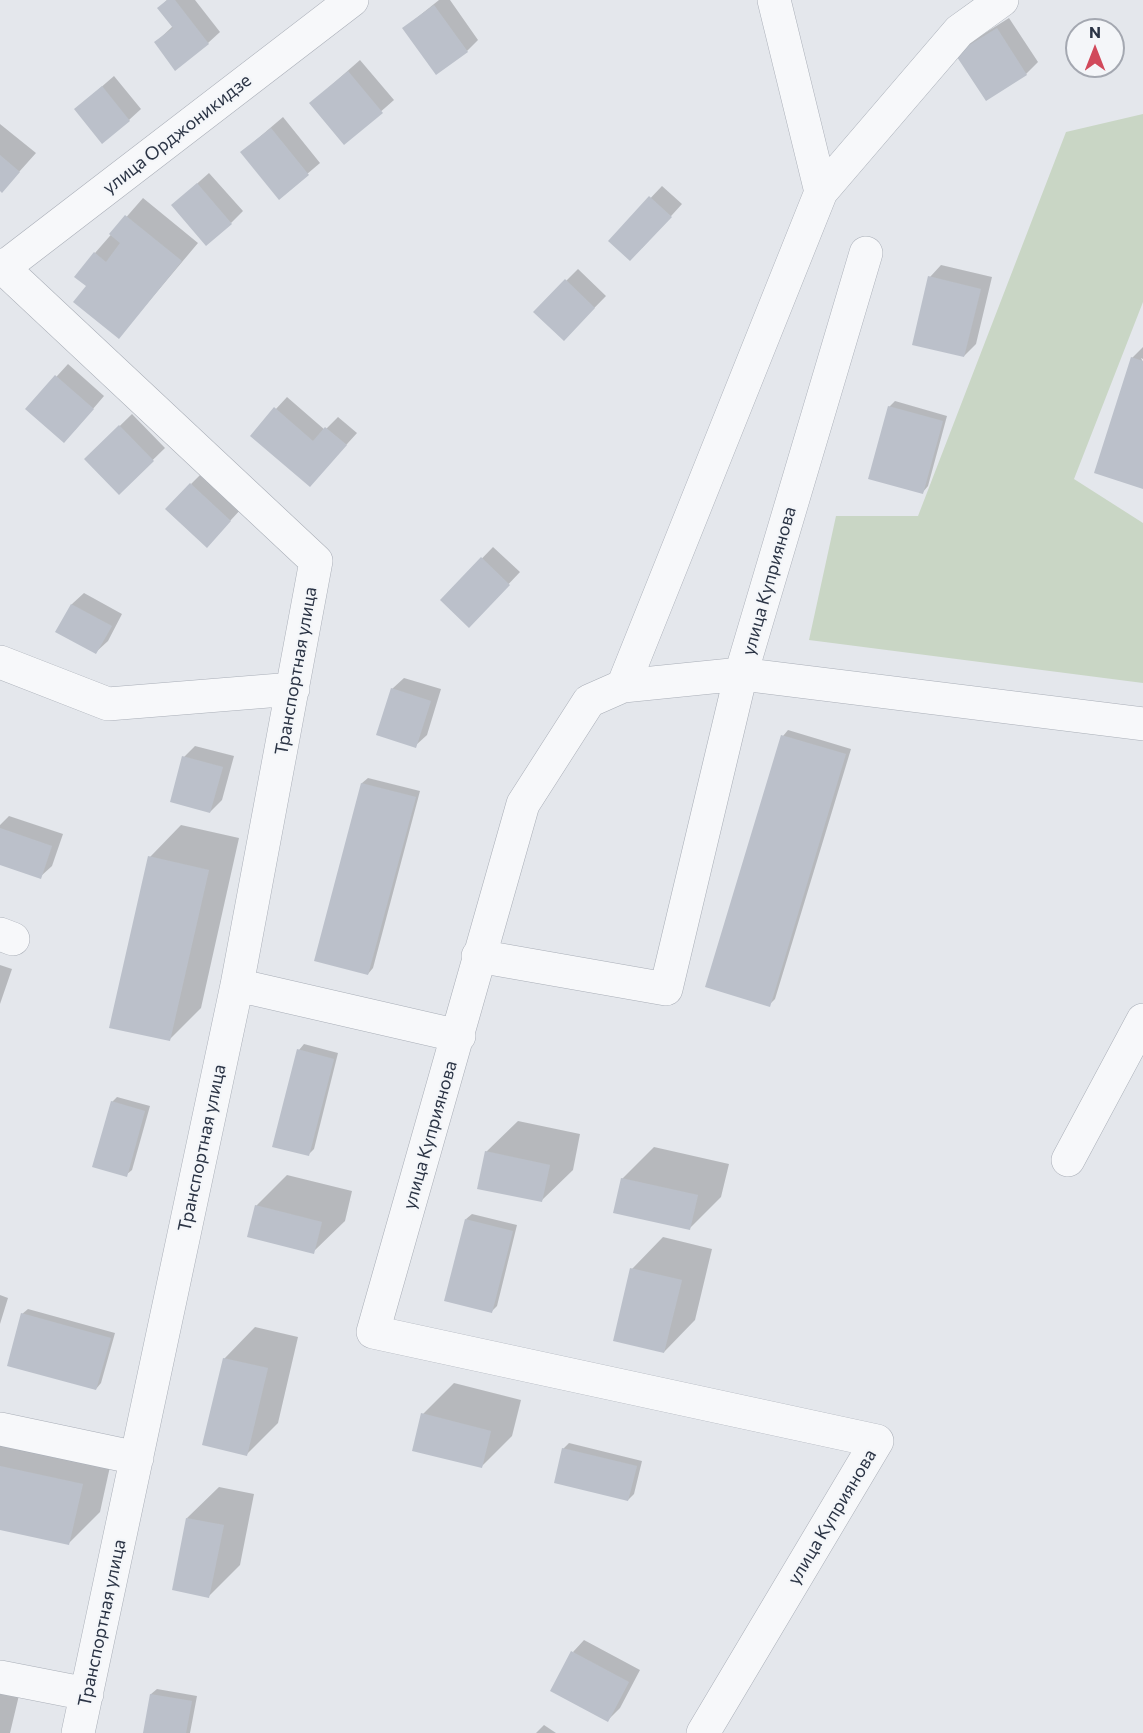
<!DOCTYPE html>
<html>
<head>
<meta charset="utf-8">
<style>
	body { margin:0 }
	#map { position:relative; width:1143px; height:1733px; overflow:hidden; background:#e4e7ec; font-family:Commissioner,sans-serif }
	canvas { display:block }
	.north { position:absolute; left:1065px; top:18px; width:60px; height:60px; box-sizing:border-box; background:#f4f6f9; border:2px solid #a4a8b1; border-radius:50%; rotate:0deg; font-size:16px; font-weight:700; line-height:24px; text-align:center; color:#2b3445 }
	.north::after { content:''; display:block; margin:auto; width:21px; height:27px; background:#d1495b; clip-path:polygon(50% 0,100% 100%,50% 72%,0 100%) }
</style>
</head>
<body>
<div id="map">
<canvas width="1143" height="1733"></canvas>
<div class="north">N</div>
</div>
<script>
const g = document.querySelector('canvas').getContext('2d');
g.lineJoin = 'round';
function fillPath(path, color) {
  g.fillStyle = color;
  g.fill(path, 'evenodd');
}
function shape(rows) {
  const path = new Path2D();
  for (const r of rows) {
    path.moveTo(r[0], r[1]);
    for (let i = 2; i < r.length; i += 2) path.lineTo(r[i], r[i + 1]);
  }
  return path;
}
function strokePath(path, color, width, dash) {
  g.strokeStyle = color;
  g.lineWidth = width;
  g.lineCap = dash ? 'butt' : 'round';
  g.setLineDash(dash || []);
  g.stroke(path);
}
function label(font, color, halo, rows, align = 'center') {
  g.font = font + ' Commissioner,sans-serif';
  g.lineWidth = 4.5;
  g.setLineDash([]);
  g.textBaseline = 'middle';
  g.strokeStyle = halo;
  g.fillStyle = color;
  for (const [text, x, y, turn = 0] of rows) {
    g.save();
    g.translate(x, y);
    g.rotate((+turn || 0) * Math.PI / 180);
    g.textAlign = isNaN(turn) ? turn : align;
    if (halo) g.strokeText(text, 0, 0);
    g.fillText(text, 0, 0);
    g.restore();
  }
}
fillPath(shape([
	[1143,114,1143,302,1074,479,1143,523,1143,683,809,640,836,516,918,516,1066,132]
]), '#c9d6c5');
fillPath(shape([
	[167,0,195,0,220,32,208,43,156,42,173,26,159,8],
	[439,0,450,0,478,40,467,51,404,28],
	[1009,18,1038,62,1026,74,957,55,969,43],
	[360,60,394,100,345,143,311,103],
	[114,76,141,109,129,120,76,109],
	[283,117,320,163,279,198,242,152],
	[0,124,36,153,2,191,0,189],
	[209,173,243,211,231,223,173,205],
	[662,186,682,204,642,248,610,241],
	[143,198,198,243,119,337,88,286,95,253],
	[941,265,992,277,976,344,964,356,930,277],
	[578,269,606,296,564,339,535,312],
	[1143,347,1143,359,1141,358,1143,362,1143,487,1132,358],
	[68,364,104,396,75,430,27,409],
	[287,397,325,430,338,417,357,433,310,485,252,435],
	[895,401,947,416,928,486,923,492,889,407],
	[132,414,165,448,119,493,86,459],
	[202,473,242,508,218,534,191,484],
	[493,547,520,572,469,626,442,600],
	[84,593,122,614,108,641,96,652,57,631,72,604],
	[404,678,441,689,427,735,415,746,392,689],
	[788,730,851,749,775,999,769,1005,783,736],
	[195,746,234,756,222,800,210,812,184,757],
	[368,778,420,791,373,968,368,974,362,783],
	[9,816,63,834,52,866,40,877,0,863,0,825],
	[181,825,239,838,201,1008,169,1040,150,857],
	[0,965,12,969,0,1004],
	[304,1044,338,1053,314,1149,309,1154,299,1050],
	[117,1097,150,1106,132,1170,126,1175,112,1102],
	[518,1121,580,1134,573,1170,541,1201,486,1152],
	[654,1147,729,1164,721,1197,690,1228,622,1179],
	[287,1175,352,1191,345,1221,313,1252,256,1206],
	[472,1214,517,1225,497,1306,492,1311,466,1219],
	[663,1237,712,1249,695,1320,664,1352,632,1269],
	[0,1295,8,1298,0,1324],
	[28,1309,115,1333,101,1383,96,1389,22,1314],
	[255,1327,298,1337,278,1423,247,1454,224,1359],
	[454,1383,521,1400,512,1436,481,1467,423,1414],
	[0,1428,113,1453,100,1512,68,1544,0,1528],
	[569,1443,642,1461,634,1494,628,1500,563,1449],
	[219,1487,254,1494,240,1565,209,1596,187,1518],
	[584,1640,640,1670,620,1708,608,1720,573,1652],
	[0,1686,20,1691,10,1733,0,1733],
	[157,1689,197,1696,190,1733,144,1733,151,1694],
	[544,1725,556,1733,536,1733]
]), '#0003');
fillPath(shape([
	[167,0,175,0,209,44,175,71,154,42,173,28,157,8],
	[434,5,468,52,436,75,402,28],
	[997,28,1027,75,986,101,955,54],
	[348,71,383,113,344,145,309,103],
	[102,86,130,121,102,144,74,109],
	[271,128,309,175,279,200,240,152],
	[0,155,20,172,2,193,0,191],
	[197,183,232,224,206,246,171,205],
	[649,196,672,217,630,261,608,241],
	[125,215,182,261,119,339,73,302,86,286,74,277,94,252,106,262,120,243,109,234],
	[928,276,981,289,964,357,912,345],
	[565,279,595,308,564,341,533,312],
	[1131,357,1143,361,1143,489,1094,473],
	[55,375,94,409,64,443,25,409],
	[888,406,943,421,923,494,868,479],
	[274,407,313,441,325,427,347,445,310,487,250,436],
	[119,425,154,461,119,495,84,459],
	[190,483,231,521,207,548,165,509],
	[481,557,510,585,469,628,440,600],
	[71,604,112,626,96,654,55,632],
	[391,688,431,701,416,748,376,735],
	[781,735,846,754,770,1007,705,987],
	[182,756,223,767,210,813,170,802],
	[361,783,416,797,368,975,314,961],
	[0,828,52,846,41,879,0,865],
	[148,856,209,870,170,1041,109,1028],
	[297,1049,334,1059,309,1156,272,1147],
	[111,1101,145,1111,127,1177,92,1167],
	[485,1151,550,1165,542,1202,477,1189],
	[621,1178,698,1195,690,1230,613,1213],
	[255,1205,322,1222,314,1254,247,1237],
	[465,1219,513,1231,492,1313,444,1301],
	[630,1268,682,1280,664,1353,613,1341],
	[21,1313,111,1338,96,1390,7,1366],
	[223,1358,268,1368,247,1456,202,1445],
	[421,1413,491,1431,482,1468,412,1451],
	[562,1448,637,1466,628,1501,554,1483],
	[0,1466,83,1484,69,1545,0,1530],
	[186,1518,224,1525,209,1598,172,1590],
	[571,1651,629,1682,608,1722,550,1691],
	[150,1694,192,1701,186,1733,143,1733]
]), '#bbc0ca');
const minor = shape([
	[774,0,821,192],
	[0,265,316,561,237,985,78,1733],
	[3,268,352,0],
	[0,662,108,704,293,689],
	[623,686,821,192,959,31,1002,0],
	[0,934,13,939],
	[478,956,666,989,741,674,1143,724],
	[237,985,459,1036],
	[1068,1160,1143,1020],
	[0,1429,137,1458],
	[0,1677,87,1694],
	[703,1733,877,1441,373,1332,523,804,589,701,623,686,741,674,866,253]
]);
strokePath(minor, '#a9aeb7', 34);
strokePath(minor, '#f7f8fa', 33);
label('18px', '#2b3445', '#f4f6f9', [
	["улица Орджоникидзе",177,134,-38],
	["улица Куприянова",769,581,-74],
	["Транспортная улица",296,671,-80],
	["улица Куприянова",430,1135,-74],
	["Транспортная улица",202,1148,-78],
	["улица Куприянова",832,1517,-59],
	["Транспортная улица",102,1623,-78]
]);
</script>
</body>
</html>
